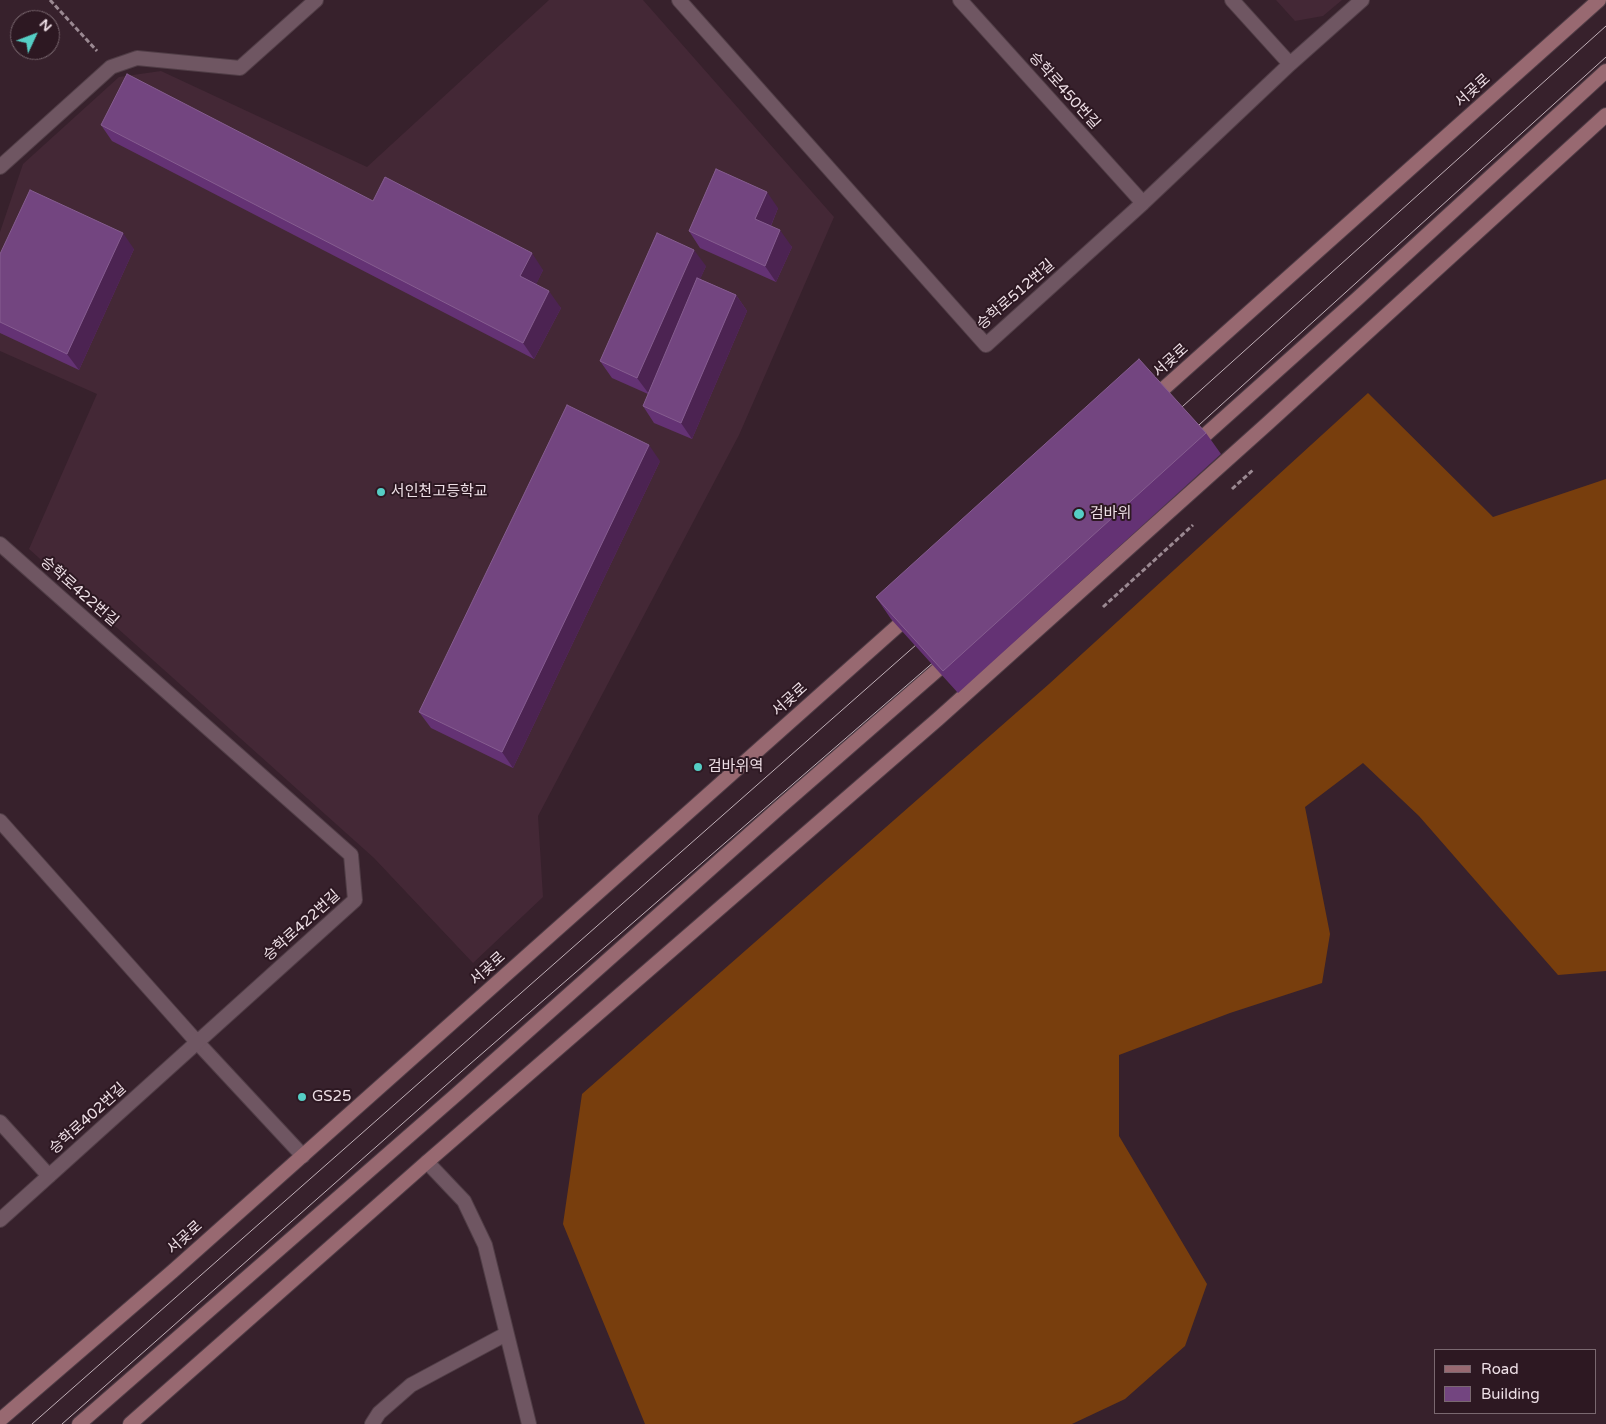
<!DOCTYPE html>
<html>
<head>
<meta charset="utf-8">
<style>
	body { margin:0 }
	#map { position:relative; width:1606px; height:1424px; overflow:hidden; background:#37212c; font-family:"Varela Round",sans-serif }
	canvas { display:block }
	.legend { position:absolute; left:1434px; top:1349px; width:162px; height:65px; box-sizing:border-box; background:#2d1822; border:1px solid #7a6870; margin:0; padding:6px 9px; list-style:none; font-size:15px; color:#eedfe6 }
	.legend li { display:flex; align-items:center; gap:10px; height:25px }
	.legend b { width:25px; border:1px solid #7a6870 }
	.north { position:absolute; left:10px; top:10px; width:50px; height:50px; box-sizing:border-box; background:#2d1822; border:1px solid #7a6870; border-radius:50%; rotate:47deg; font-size:14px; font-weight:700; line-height:20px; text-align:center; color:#eedfe6 }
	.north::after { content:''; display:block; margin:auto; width:18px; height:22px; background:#55cec5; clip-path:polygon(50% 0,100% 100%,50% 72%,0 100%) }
</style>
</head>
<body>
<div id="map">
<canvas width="1606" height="1424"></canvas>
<ul class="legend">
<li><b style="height:6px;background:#986971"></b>Road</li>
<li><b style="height:14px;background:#734580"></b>Building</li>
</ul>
<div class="north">N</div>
</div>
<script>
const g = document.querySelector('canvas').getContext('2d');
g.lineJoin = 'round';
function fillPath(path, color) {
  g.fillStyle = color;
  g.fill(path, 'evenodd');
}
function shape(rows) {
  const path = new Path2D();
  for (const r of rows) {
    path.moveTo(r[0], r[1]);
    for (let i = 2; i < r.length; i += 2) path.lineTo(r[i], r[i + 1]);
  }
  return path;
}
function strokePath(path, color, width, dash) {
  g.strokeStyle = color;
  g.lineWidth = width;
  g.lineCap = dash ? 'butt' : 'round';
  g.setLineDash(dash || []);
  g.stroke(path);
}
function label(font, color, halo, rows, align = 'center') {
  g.font = font + ' "Varela Round","Noto Sans KR",sans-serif';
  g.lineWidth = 4;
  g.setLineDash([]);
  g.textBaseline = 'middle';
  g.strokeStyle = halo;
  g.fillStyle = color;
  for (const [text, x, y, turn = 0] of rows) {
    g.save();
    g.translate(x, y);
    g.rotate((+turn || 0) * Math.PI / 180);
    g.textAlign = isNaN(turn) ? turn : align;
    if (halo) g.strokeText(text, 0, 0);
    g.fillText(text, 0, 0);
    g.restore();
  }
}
fillPath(shape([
	[549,0,643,0,834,217,739,435,538,816,543,897,473,963,374,858,29,549,97,394,0,351,0,232,23,164,119,77,161,71,367,167],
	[1276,0,1342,0,1323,16,1295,21]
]), '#442836');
fillPath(shape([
	[1368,393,1493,517,1606,479,1606,971,1558,975,1419,816,1363,763,1305,807,1330,934,1322,983,1230,1013,1119,1055,1119,1136,1207,1284,1185,1346,1125,1399,1072,1424,645,1424,563,1224,582,1094,1049,684]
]), '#783e0d');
const service = shape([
	[197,1042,303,1156]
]);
const minor = shape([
	[679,0,986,345,1143,203,1290,64,1362,0],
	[960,0,1143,203],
	[1232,0,1290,64],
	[0,167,111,67,137,58,240,68,316,0],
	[0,544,351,855,355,900,0,1220],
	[0,821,197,1042],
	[0,1122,49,1176],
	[427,1162,464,1201,485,1245,529,1424],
	[372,1424,379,1413,411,1385,506,1334]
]);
const secondary = shape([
	[1152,399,1599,0],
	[1194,445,1357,299,1606,71],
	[0,1420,173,1271,910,615],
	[79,1424,457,1094,780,807,950,659],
	[130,1424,427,1162,938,719,1267,424,1606,115]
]);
strokePath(service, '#503d46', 16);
strokePath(minor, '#503d46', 16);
strokePath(secondary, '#503d46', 16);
strokePath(shape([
	[50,0,97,51],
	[1232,489,1254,469],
	[1103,607,1193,525]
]), '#9b8992', 3, [5, 2.5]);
strokePath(service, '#6f5662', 14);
strokePath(minor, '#6f5662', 14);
strokePath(secondary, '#986971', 14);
strokePath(shape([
	[1173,415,1606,26],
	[1189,434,1606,57],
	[32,1424,925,637],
	[62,1424,470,1064,943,654]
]), '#c0b0b8', 1);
fillPath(shape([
	[101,125,543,270,536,284,561,308,534,359,112,141],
	[778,208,771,226,792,247,776,282,700,248,689,231],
	[134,249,79,370,0,333,0,254],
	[706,266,700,279,736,295,747,311,692,439,654,423,643,406,648,394,612,378,600,361],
	[1206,433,1221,454,958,693,891,619,876,597],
	[660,461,513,768,431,728,419,712]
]), '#643274');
fillPath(shape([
	[767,192,778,208,767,235,755,219],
	[780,230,792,247,776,282,765,266],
	[123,233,134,249,79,370,67,354],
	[694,250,706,266,649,394,637,378],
	[532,253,543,270,532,293,520,276],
	[549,291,561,308,534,359,523,343],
	[736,295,747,311,692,439,681,423],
	[649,445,660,461,513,768,502,752]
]), '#4c2352');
const building = shape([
	[127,74,373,201,385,177,532,253,520,276,549,291,523,343,101,125,127,74],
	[716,169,767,192,755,219,780,230,765,266,689,231,716,169],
	[30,190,123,233,67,354,0,322,0,254,30,190],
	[657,233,694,250,637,378,600,361,657,233],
	[697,278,736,295,681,423,643,406,697,278],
	[1139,359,1206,433,943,671,876,597,1139,359],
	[567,405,649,445,502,752,419,712,567,405]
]);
fillPath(building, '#734580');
strokePath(building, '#865d90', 1);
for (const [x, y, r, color] of [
	[381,492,5,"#55cec5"],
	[1079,514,6,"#55cec5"],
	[698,767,5,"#55cec5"],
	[302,1097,5,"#55cec5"]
]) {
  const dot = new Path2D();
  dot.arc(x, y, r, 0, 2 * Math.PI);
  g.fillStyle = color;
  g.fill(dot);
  strokePath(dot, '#2d1822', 2);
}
label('15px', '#eedfe6', '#2d1822', [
	["승학로450번길",1064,91,48],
	["서곶로",1473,91,-42],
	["승학로512번길",1016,295,-41],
	["서곶로",1171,361,-42],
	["승학로422번길",79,592,41],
	["서곶로",790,700,-42],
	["승학로422번길",302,926,-42],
	["서곶로",488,969,-42],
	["승학로402번길",88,1119,-42],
	["서곶로",185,1238,-42]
]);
label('15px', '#eedfe6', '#2d1822', [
	["서인천고등학교",391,492],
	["검바위",1090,514],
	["검바위역",708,767],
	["GS25",312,1097]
], 'left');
</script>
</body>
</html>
